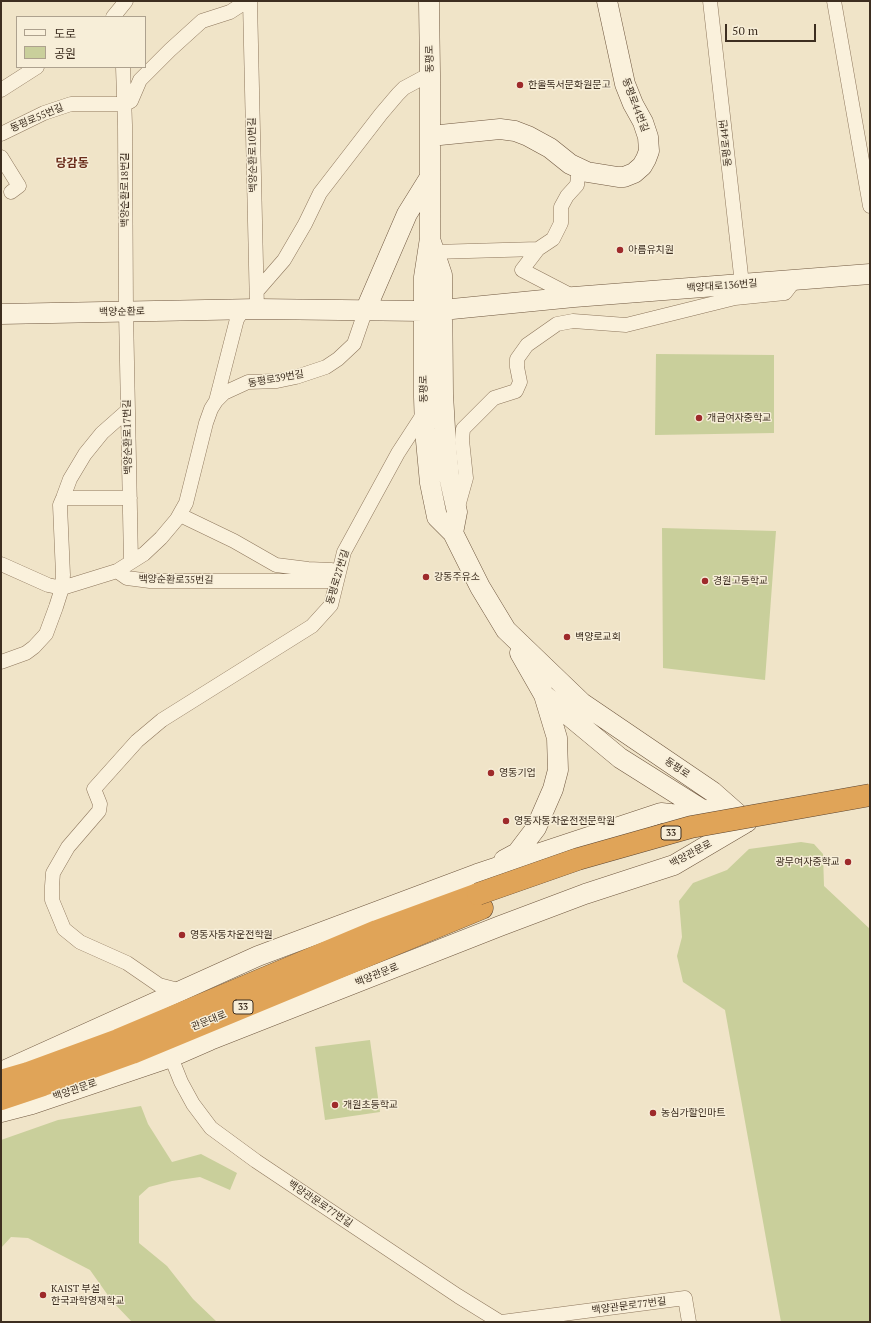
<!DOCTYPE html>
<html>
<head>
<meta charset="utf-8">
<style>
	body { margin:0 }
	#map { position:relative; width:871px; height:1323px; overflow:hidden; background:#f0e4c8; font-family:"PT Serif","Noto Sans KR",serif }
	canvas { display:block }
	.frame { position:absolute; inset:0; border:2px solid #3d2e20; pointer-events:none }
	.legend { position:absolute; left:16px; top:16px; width:130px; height:52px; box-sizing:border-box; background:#f7eed8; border:1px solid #ada18e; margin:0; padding:5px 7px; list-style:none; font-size:12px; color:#3d2e20 }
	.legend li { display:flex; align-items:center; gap:8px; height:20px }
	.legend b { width:20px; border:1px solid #ada18e }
	.scale { position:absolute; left:725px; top:24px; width:91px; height:18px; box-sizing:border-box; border:2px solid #3d2e20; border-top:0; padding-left:5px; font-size:12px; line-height:14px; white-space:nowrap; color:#3d2e20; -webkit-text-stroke:3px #f7eed8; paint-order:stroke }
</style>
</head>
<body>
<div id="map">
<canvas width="871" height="1323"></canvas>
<div class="frame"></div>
<ul class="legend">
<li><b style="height:5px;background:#faf1dc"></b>도로</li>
<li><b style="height:11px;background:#c9cf9b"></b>공원</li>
</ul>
<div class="scale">50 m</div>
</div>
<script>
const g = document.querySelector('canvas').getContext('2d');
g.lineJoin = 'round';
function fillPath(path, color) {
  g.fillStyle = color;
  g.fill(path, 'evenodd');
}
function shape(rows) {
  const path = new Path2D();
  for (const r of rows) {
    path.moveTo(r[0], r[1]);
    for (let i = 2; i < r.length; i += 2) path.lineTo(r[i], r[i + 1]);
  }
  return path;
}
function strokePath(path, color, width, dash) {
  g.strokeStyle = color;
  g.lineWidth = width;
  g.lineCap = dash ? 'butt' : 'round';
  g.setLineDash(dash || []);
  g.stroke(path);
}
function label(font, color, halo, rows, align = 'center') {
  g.font = font + ' "PT Serif","Noto Sans KR",serif';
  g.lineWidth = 3;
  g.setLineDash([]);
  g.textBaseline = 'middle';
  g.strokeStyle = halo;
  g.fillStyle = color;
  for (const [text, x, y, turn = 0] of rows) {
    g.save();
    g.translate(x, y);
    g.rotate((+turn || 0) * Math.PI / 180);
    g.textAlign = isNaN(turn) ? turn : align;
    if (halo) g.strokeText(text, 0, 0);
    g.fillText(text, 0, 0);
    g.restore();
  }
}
fillPath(shape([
	[656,354,774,355,774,433,655,435],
	[662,528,776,531,765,680,663,668],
	[801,842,814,844,823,854,824,886,870,929,870,1322,781,1322,725,1010,683,982,677,956,682,937,679,901,693,883,727,870,749,849],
	[370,1040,380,1112,325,1120,315,1047],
	[141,1106,148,1124,172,1162,201,1154,237,1173,230,1190,200,1177,172,1181,149,1187,139,1196,139,1243,167,1266,193,1299,217,1322,132,1322,112,1301,90,1270,28,1238,11,1237,1,1248,1,1140,58,1120]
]), '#c9cf9b');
const street = shape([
	[250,1,257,309],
	[710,1,742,284],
	[834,1,870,206],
	[113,17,126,1],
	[123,67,125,125,126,312,131,562],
	[1,90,37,67],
	[1,134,44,113,71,104,125,104,131,101,140,80,170,50,202,21,230,12,247,1],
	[1,157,19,186,11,192],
	[434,252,538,249],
	[257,291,284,260,305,224,320,193,381,114,398,94,404,88,430,74],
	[574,297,522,270,538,249,553,239,561,223,561,207,567,196,577,185,579,168],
	[216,401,237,319,243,310],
	[63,498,130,498],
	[457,510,466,478,462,440,463,429,494,398,516,391,520,382,517,367,517,359,527,345,557,324,573,321,626,325,735,298,785,293,795,280],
	[1,564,48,585,62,588,117,571,144,554,161,538,177,519,186,503,206,423,211,409,216,401,224,393,248,382,277,381,296,377,326,367,338,359,354,344,366,309],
	[117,571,127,578,150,581,336,581,331,570,308,569,276,565,234,541,180,515],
	[1,662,26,653,34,647,46,634,56,607,62,588,63,575,60,505,63,498,70,479,85,454,102,433,128,410],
	[182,991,159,985,127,963,80,942,64,929,52,900,52,886,53,873,68,847,99,811,100,804,94,789,137,741,162,720,312,626,331,605,344,552,398,453,424,413],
	[171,1057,181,1082,193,1104,211,1128,256,1161,458,1296,500,1322],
	[502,1322,685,1298,689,1322]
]);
const secondary = shape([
	[429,1,430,74,430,238,424,277,424,397,425,430,430,483,437,517,453,533,480,587,506,630,582,703,713,792,747,822],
	[430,136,500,129,515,131,528,136,550,148,570,164,587,172,618,177,624,177,634,173,642,166,646,159,649,151,648,137,643,122,633,104,625,84,607,1],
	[431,242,442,275,443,394,446,446,449,476,457,512,453,533],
	[366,309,407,214,430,177],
	[442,310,574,297,870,274],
	[1,314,257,309,423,311],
	[544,695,620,758,701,809,712,812],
	[504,860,517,853,536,828,553,789,558,770,557,738,544,695,520,653],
	[1,1072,258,956,477,874,661,813,717,819],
	[1,1112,32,1104,171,1057,210,1040,500,926,585,894,674,865,747,822]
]);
const highway = shape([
	[1,1081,28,1073,118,1040,377,931,478,894],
	[1,1099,43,1085,132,1053,482,908]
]);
strokePath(street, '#8d765c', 15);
strokePath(secondary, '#6f573f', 21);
strokePath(highway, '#5b4430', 23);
strokePath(street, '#faf1dc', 14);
strokePath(secondary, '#faf1dc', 20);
strokePath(highway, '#e0a458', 22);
const highwayBridge = shape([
	[478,894,578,859,691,827,870,795]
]);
strokePath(highwayBridge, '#5b4430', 23, []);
strokePath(highwayBridge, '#e0a458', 22);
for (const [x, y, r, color] of [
	[520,85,4,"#9e2a2b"],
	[620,250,4,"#9e2a2b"],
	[699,418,4,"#9e2a2b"],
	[426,577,4,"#9e2a2b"],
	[705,581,4,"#9e2a2b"],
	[567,637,4,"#9e2a2b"],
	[491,773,4,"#9e2a2b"],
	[506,821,4,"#9e2a2b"],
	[848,862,4,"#9e2a2b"],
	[182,935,4,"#9e2a2b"],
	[335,1105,4,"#9e2a2b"],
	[653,1113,4,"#9e2a2b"],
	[43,1295,4,"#9e2a2b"]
]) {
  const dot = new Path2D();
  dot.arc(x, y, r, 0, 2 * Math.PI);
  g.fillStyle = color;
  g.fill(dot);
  strokePath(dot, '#f7eed8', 1.5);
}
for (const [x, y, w] of [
	[671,833,20],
	[243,1007,20]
]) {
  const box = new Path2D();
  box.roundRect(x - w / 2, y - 7, w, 14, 3);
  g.fillStyle = '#f7eed8';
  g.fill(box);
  strokePath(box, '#3d2e20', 1);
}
label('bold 9px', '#3d2e20', null, [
	["33",671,833],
	["33",243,1007]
]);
label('10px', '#3d2e20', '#f7eed8', [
	["동평로",430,59,-91],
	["동평로44번길",635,105,69],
	["동평로55번길",37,118,-23],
	["동평로44번",726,143,-96],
	["백양순환로10번길",253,155,-91],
	["백양순환로18번길",125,190,-90],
	["백양대로136번길",722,286,-4],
	["백양순환로",122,312,-1],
	["동평로39번길",276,379,-10],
	["동평로",424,389,-91],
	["백양순환로17번길",128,437,-91],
	["동평로27번길",338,577,-73],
	["백양순환로35번길",176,580,1],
	["동평로",677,768,34],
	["백양관문로",691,854,-28],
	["백양관문로",377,975,-22],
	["관문대로",209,1021,-22],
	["백양관문로",75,1090,-19],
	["백양관문로77번길",320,1204,34],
	["백양관문로77번길",629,1306,-7]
]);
label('10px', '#3d2e20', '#f7eed8', [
	["한울독서문화원문고",528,85],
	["아름유치원",628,250],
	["개금여자중학교",707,418],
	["강동주유소",434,577],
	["경원고등학교",713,581],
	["백양로교회",575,637],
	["영동기업",499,773],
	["영동자동차운전전문학원",514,821],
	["광무여자중학교",840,862,"right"],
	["영동자동차운전학원",190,935],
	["개원초등학교",343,1105],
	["농심가할인마트",661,1113],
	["KAIST 부설",51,1289],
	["한국과학영재학교",51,1301]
], 'left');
label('bold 12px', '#6b2e1e', '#f7eed8', [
	["당감동",72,164]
]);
</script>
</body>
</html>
